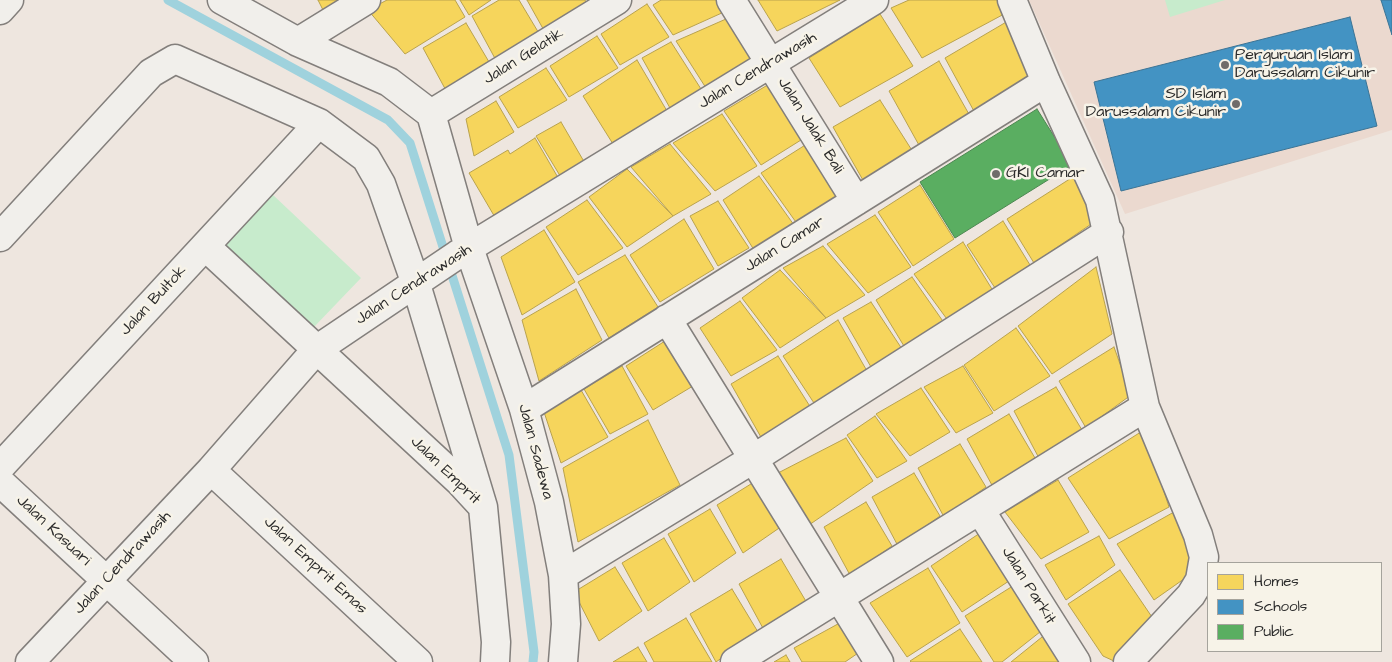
<!DOCTYPE html>
<html>
<head>
<meta charset="utf-8">
<style>
	body { margin:0 }
	#map { position:relative; width:1392px; height:662px; overflow:hidden; background:#eee6df; font-family:"Architects Daughter",sans-serif }
	canvas { display:block }
	.legend { position:absolute; left:1207px; top:562px; width:175px; height:90px; box-sizing:border-box; background:#f7f3e8; border:1px solid #a5a39c; margin:0; padding:6px 9px; list-style:none; font-size:15px; color:#2b2b2b }
	.legend li { display:flex; align-items:center; gap:10px; height:25px }
	.legend b { width:25px; border:1px solid #a5a39c }
</style>
</head>
<body>
<div id="map">
<canvas width="1392" height="662"></canvas>
<ul class="legend">
<li><b style="height:14px;background:#f6d55c"></b>Homes</li>
<li><b style="height:14px;background:#4393c3"></b>Schools</li>
<li><b style="height:14px;background:#5aae61"></b>Public</li>
</ul>
</div>
<script>
const g = document.querySelector('canvas').getContext('2d');
g.lineJoin = 'round';
function fillPath(path, color) {
  g.fillStyle = color;
  g.fill(path, 'evenodd');
}
function shape(rows) {
  const path = new Path2D();
  for (const r of rows) {
    path.moveTo(r[0], r[1]);
    for (let i = 2; i < r.length; i += 2) path.lineTo(r[i], r[i + 1]);
  }
  return path;
}
function strokePath(path, color, width, dash) {
  g.strokeStyle = color;
  g.lineWidth = width;
  g.lineCap = dash ? 'butt' : 'round';
  g.setLineDash(dash || []);
  g.stroke(path);
}
function label(font, color, halo, rows, align = 'center') {
  g.font = font + ' "Architects Daughter",sans-serif';
  g.lineWidth = 5;
  g.setLineDash([]);
  g.textBaseline = 'middle';
  g.strokeStyle = halo;
  g.fillStyle = color;
  for (const [text, x, y, turn = 0] of rows) {
    g.save();
    g.translate(x, y);
    g.rotate((+turn || 0) * Math.PI / 180);
    g.textAlign = isNaN(turn) ? turn : align;
    if (halo) g.strokeText(text, 0, 0);
    g.fillText(text, 0, 0);
    g.restore();
  }
}
fillPath(shape([
	[1029,0,1392,0,1392,130,1125,214]
]), '#ebd9cf');
fillPath(shape([
	[1165,0,1225,0,1170,17],
	[272,194,361,278,314,327,225,244]
]), '#c7ebcc');
const homes = shape([
	[318,0,346,0,325,14,318,0],
	[387,0,455,0,465,17,405,54,368,10,387,0],
	[460,0,491,0,469,15,460,0],
	[499,0,519,0,540,35,498,64,472,16,499,0],
	[527,0,585,0,588,6,546,34,527,0],
	[661,0,717,0,724,12,673,35,653,5,661,0],
	[758,0,840,0,777,31,758,0],
	[909,0,1000,0,1006,13,922,58,891,8,909,0],
	[647,4,669,37,620,65,601,34,647,4],
	[880,14,913,66,840,107,809,58,880,14],
	[726,19,754,57,706,88,676,41,726,19],
	[1008,21,1033,76,975,113,945,58,1008,21],
	[466,23,492,67,449,96,423,48,466,23],
	[597,36,618,68,569,97,550,66,597,36],
	[671,42,701,89,670,108,642,58,671,42],
	[637,60,667,111,613,144,583,96,637,60],
	[939,61,970,116,920,147,889,91,939,61],
	[546,68,567,100,518,128,499,97,546,68],
	[771,83,801,140,761,165,724,111,771,83],
	[880,100,913,152,864,182,833,127,880,100],
	[496,101,514,132,474,156,466,119,496,101],
	[722,114,757,166,715,191,673,143,722,114],
	[561,122,586,165,562,179,536,136,561,122],
	[535,138,560,181,496,219,469,173,508,150,510,154,535,138],
	[810,142,843,193,798,225,761,173,810,142],
	[670,144,711,194,673,216,631,167,670,144],
	[627,169,673,216,627,247,589,197,627,169],
	[1076,175,1100,218,1034,263,1007,219,1076,175],
	[759,176,794,225,754,250,723,200,759,176],
	[920,185,954,239,913,266,878,212,920,185],
	[587,200,623,248,578,275,546,227,587,200],
	[718,201,749,248,718,266,690,216,718,201],
	[875,215,911,267,868,293,827,244,875,215],
	[684,219,714,269,660,302,630,255,684,219],
	[1003,221,1030,265,995,288,967,245,1003,221],
	[544,230,575,282,522,315,501,257,544,230],
	[963,242,995,294,952,326,914,274,963,242],
	[823,246,865,295,826,318,783,268,823,246],
	[625,255,658,307,609,338,578,282,625,255],
	[1096,267,1112,334,1052,374,1018,326,1096,267],
	[780,270,826,318,780,348,742,298,780,270],
	[912,277,947,327,907,351,876,300,912,277],
	[576,289,602,340,539,381,522,320,576,289],
	[740,301,777,350,731,376,700,328,740,301],
	[871,302,902,349,871,367,843,318,871,302],
	[838,320,867,371,814,403,783,356,838,320],
	[1016,328,1050,376,994,411,964,365,1016,328],
	[665,341,693,386,653,410,626,366,665,341],
	[1114,347,1131,395,1086,428,1059,381,1114,347],
	[778,356,811,408,762,439,731,384,778,356],
	[622,366,648,414,610,434,584,389,622,366],
	[963,366,993,413,956,433,924,387,963,366],
	[1056,387,1082,430,1040,460,1014,411,1056,387],
	[921,388,950,432,910,456,876,414,921,388],
	[581,390,608,437,561,463,544,412,581,390],
	[1009,414,1035,458,993,487,967,439,1009,414],
	[875,416,907,461,877,478,847,435,875,416],
	[648,420,680,485,578,542,563,468,648,420],
	[1144,430,1169,507,1109,539,1068,478,1144,430],
	[846,438,873,481,809,525,778,473,846,438],
	[960,444,986,487,944,517,918,468,960,444],
	[914,473,940,516,898,546,872,497,914,473],
	[759,479,785,524,743,553,717,505,759,479],
	[1058,480,1089,532,1041,559,1005,512,1058,480],
	[866,502,892,546,850,575,824,527,866,502],
	[710,509,736,553,694,582,668,534,710,509],
	[1174,512,1195,552,1191,574,1154,600,1117,544,1174,512],
	[986,529,1015,577,962,612,931,566,986,529],
	[1099,536,1115,565,1066,600,1045,565,1099,536],
	[664,538,690,582,648,611,622,563,664,538],
	[781,559,807,603,765,632,739,584,781,559],
	[615,567,642,611,599,641,574,592,615,567],
	[928,568,960,623,907,657,870,603,928,568],
	[1120,570,1154,620,1114,661,1103,656,1068,604,1120,570],
	[1016,584,1045,628,1002,662,994,662,965,616,1016,584],
	[732,589,758,632,716,662,690,614,732,589],
	[686,618,712,662,654,662,644,643,686,618],
	[847,619,864,649,845,662,802,662,794,648,847,619],
	[960,629,982,662,911,662,910,661,960,629],
	[1047,633,1069,662,1011,662,1047,633],
	[638,647,647,662,613,662,638,647],
	[786,655,790,662,774,662,786,655]
]);
fillPath(homes, '#f6d55c');
strokePath(homes, '#b9a24d', 1);
const schools = shape([
	[1381,0,1392,0,1392,35,1381,0],
	[1350,17,1377,126,1121,191,1094,82,1350,17]
]);
fillPath(schools, '#4393c3');
strokePath(schools, '#3c7495', 1);
const public = shape([
	[1037,109,1072,165,955,238,920,182,1037,109]
]);
fillPath(public, '#5aae61');
strokePath(public, '#4c8751', 1);
strokePath(shape([
	[168,0,388,120,410,143,509,455,534,652,533,662]
]), '#9fd2dd', 9);
const minor = shape([
	[222,0,298,42,389,82,431,114,469,248,524,409,549,502,563,575,566,624,563,662],
	[731,0,856,201],
	[1012,0,1046,82,1100,200,1145,407,1198,535,1204,557,1200,580,1191,595,1128,662],
	[0,10,9,0],
	[298,42,366,0],
	[431,114,617,0],
	[0,237,151,73,175,59,319,123,366,158,381,184,415,281,483,507],
	[205,246,459,481,483,507,496,642,495,662],
	[667,319,879,662],
	[524,409,1046,82],
	[0,467,319,123],
	[211,470,418,662],
	[0,482,194,662],
	[980,510,1076,662],
	[563,575,753,459,1109,232],
	[30,662,211,470,316,350,457,255,874,0],
	[735,662,1145,407]
]);
strokePath(minor, '#837f7c', 31);
strokePath(minor, '#f1efeb', 28);
for (const [x, y, r, color] of [
	[1225,65,5,"#6f6c6a"],
	[1236,104,5,"#6f6c6a"],
	[996,174,5,"#6f6c6a"]
]) {
  const dot = new Path2D();
  dot.arc(x, y, r, 0, 2 * Math.PI);
  g.fillStyle = color;
  g.fill(dot);
  strokePath(dot, '#f7f3e8', 2);
}
label('16px', '#2b2b2b', '#f7f3e8', [
	["Perguruan Islam",1235,56],
	["Darussalam Cikunir",1235,74],
	["SD Islam",1226,95,"right"],
	["Darussalam Cikunir",1226,113,"right"],
	["GKI Camar",1006,174]
], 'left');
label('16px', '#2b2b2b', '#f7f3e8', [
	["Jalan Gelatik",524,57,-32],
	["Jalan Cendrawasih",758,71,-31],
	["Jalan Jalak Bali",810,126,58],
	["Jalan Camar",785,245,-32],
	["Jalan Cendrawasih",414,285,-33],
	["Jalan Bultok",154,301,-47],
	["Jalan Sadewa",535,452,75],
	["Jalan Emprit",445,471,44],
	["Jalan Kasuari",53,531,43],
	["Jalan Cendrawasih",123,563,-47],
	["Jalan Emprit Emas",315,566,43],
	["Jalan Parkit",1028,586,58]
]);
</script>
</body>
</html>
